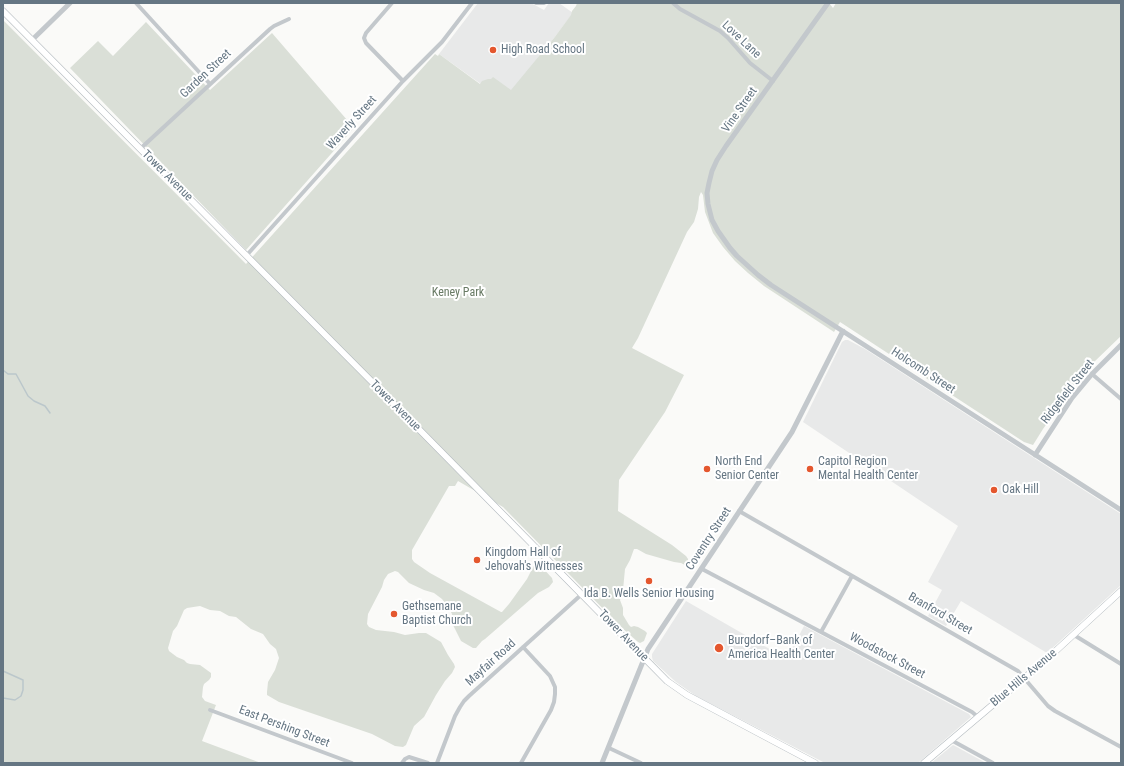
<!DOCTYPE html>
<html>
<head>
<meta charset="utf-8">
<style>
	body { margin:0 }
	#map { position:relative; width:1124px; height:766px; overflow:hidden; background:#fafaf8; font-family:"Roboto Condensed",sans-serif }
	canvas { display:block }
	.frame { position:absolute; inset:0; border:4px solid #657683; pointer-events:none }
</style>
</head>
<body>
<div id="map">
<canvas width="1124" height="766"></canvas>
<div class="frame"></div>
</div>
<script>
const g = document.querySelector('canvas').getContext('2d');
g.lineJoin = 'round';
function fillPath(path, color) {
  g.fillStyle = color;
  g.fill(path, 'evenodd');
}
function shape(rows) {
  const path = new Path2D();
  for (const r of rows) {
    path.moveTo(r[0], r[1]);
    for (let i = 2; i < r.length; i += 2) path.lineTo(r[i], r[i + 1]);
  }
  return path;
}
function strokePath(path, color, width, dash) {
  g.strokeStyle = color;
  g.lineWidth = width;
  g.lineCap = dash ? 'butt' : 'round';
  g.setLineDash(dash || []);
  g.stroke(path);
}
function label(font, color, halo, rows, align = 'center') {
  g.font = font + ' "Roboto Condensed",sans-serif';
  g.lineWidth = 4;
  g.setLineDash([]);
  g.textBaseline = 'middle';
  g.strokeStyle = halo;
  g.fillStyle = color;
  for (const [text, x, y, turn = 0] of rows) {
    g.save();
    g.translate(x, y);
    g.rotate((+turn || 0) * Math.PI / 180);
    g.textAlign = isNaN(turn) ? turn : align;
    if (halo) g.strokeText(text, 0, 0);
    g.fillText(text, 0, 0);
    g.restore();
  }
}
fillPath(shape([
	[478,3,531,3,544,10,549,3,559,3,573,13,513,92,485,87,439,54],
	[845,340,848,340,865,349,1121,514,1121,585,1047,653,961,601,946,626,928,616,942,590,928,582,958,526,803,422,842,342],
	[686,601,787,659,804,626,969,714,971,717,918,763,825,763,696,696,676,682,653,661,652,657,652,654],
	[953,745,955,746,986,763,931,763]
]), '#e8e9e9');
fillPath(shape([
	[577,3,829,3,833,8,836,3,1121,3,1121,336,1094,362,1079,379,1043,429,1033,445,1024,442,840,322,834,332,764,286,748,273,735,261,723,247,713,233,705,212,703,195,701,192,699,197,698,209,694,222,687,232,638,338,632,348,684,375,665,412,619,480,618,511,672,545,686,556,688,559,688,565,687,566,681,563,674,562,646,554,637,549,634,549,630,560,625,569,623,590,620,600,623,608,623,615,629,625,631,627,634,626,638,627,645,631,647,633,644,641,640,643,638,642,621,627,503,507,458,481,455,486,449,486,412,550,412,559,414,562,430,573,501,612,502,612,509,604,527,579,535,563,539,564,552,578,553,582,549,587,538,593,485,639,482,641,476,648,473,648,461,641,453,625,452,614,449,608,442,599,434,593,424,590,409,583,398,572,395,571,388,574,384,580,382,587,368,614,367,624,369,627,376,630,394,632,405,635,419,633,426,633,441,642,448,655,454,664,455,667,452,673,445,681,436,695,424,717,414,726,406,745,403,747,395,746,372,734,279,702,267,695,267,692,268,682,275,670,279,658,276,649,270,644,263,634,251,629,236,617,229,616,220,611,210,610,200,606,187,608,184,610,177,626,173,631,168,648,169,651,177,657,184,660,187,663,190,664,200,665,211,673,211,677,209,680,204,684,203,687,202,697,205,701,216,705,202,741,261,763,3,763,3,20,246,264,435,54,438,56,439,54,480,84,482,81,488,79,491,79,493,77,511,90,554,38,571,15,572,11,576,6],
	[146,22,210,90,272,33,354,128,246,250,70,68,98,41,113,56]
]), '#dadfd7');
strokePath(shape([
	[3,370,8,374,16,374,28,396,34,401,45,406,50,413],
	[3,671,23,680,23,690,21,696,15,700,3,698]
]), '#bbc7cb', 1.5);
const secondary = shape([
	[3,11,400,410,667,681,687,695,815,763],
	[924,763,1048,658,1121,591]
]);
strokePath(secondary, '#b3babf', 7);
strokePath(shape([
	[136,3,210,84],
	[392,3,366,33,364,38,366,43,403,81],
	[536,3,544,3],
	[673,3,680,9,720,31,728,38,750,63,773,81],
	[140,149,270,29,274,26,289,19],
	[246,256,403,81,442,42,472,3],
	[1092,374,1121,399],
	[739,511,1018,671,1048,706,1055,711,1121,747],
	[702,569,972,712,978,717],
	[821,632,852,576],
	[1074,635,1121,664],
	[210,710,352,763],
	[951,740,993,763],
	[609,748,641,763],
	[402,763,405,759,409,757,428,763],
	[437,763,455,716,460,707,464,701,469,696,582,594],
	[521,763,551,710,554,702,555,694,555,687,550,676,523,647]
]), '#c3c8cc', 4);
strokePath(shape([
	[828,3,726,146,717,160,712,171,709,183,707,193,708,204,712,220,718,231,730,248,737,256,758,275,771,285,1121,510],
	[32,40,70,3],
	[1035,455,1072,398,1092,374,1121,345],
	[602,763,648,649,792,432,843,331]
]), '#c3c8cc', 5);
strokePath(secondary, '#fff', 6);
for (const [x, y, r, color] of [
	[493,50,4,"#e4572e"],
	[707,469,4,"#e4572e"],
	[810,469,4,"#e4572e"],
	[994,490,4,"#e4572e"],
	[477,560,4,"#e4572e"],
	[649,581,4,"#e4572e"],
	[394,614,4,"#e4572e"],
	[719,648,5,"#e4572e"]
]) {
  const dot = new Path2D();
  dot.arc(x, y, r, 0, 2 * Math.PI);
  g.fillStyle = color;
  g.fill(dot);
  strokePath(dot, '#fff', 1.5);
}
label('12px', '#657683', '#fff', [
	["Love Lane",741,40,43],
	["Garden Street",206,74,-43],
	["Vine Street",740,110,-55],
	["Waverly Street",352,123,-48],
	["Tower Avenue",167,176,45],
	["Holcomb Street",923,371,33],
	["Ridgefield Street",1068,392,-52],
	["Tower Avenue",395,406,45],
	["Coventry Street",709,539,-57],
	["Branford Street",940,614,30],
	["Tower Avenue",623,636,46],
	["Woodstock Street",887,656,28],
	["Mayfair Road",491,663,-42],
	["Blue Hills Avenue",1024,678,-40],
	["East Pershing Street",284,727,21]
]);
label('12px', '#657683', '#fff', [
	["High Road School",501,50],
	["North End",715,462],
	["Senior Center",715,476],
	["Capitol Region",818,462],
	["Mental Health Center",818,476],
	["Oak Hill",1002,490],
	["Kingdom Hall of",485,553],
	["Jehovah's Witnesses",485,567],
	["Ida B. Wells Senior Housing",649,594,"center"],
	["Gethsemane",402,607],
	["Baptist Church",402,621],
	["Burgdorf–Bank of",728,641],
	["America Health Center",728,655]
], 'left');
label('12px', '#687a64', '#fff', [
	["Keney Park",458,293]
]);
</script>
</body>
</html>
